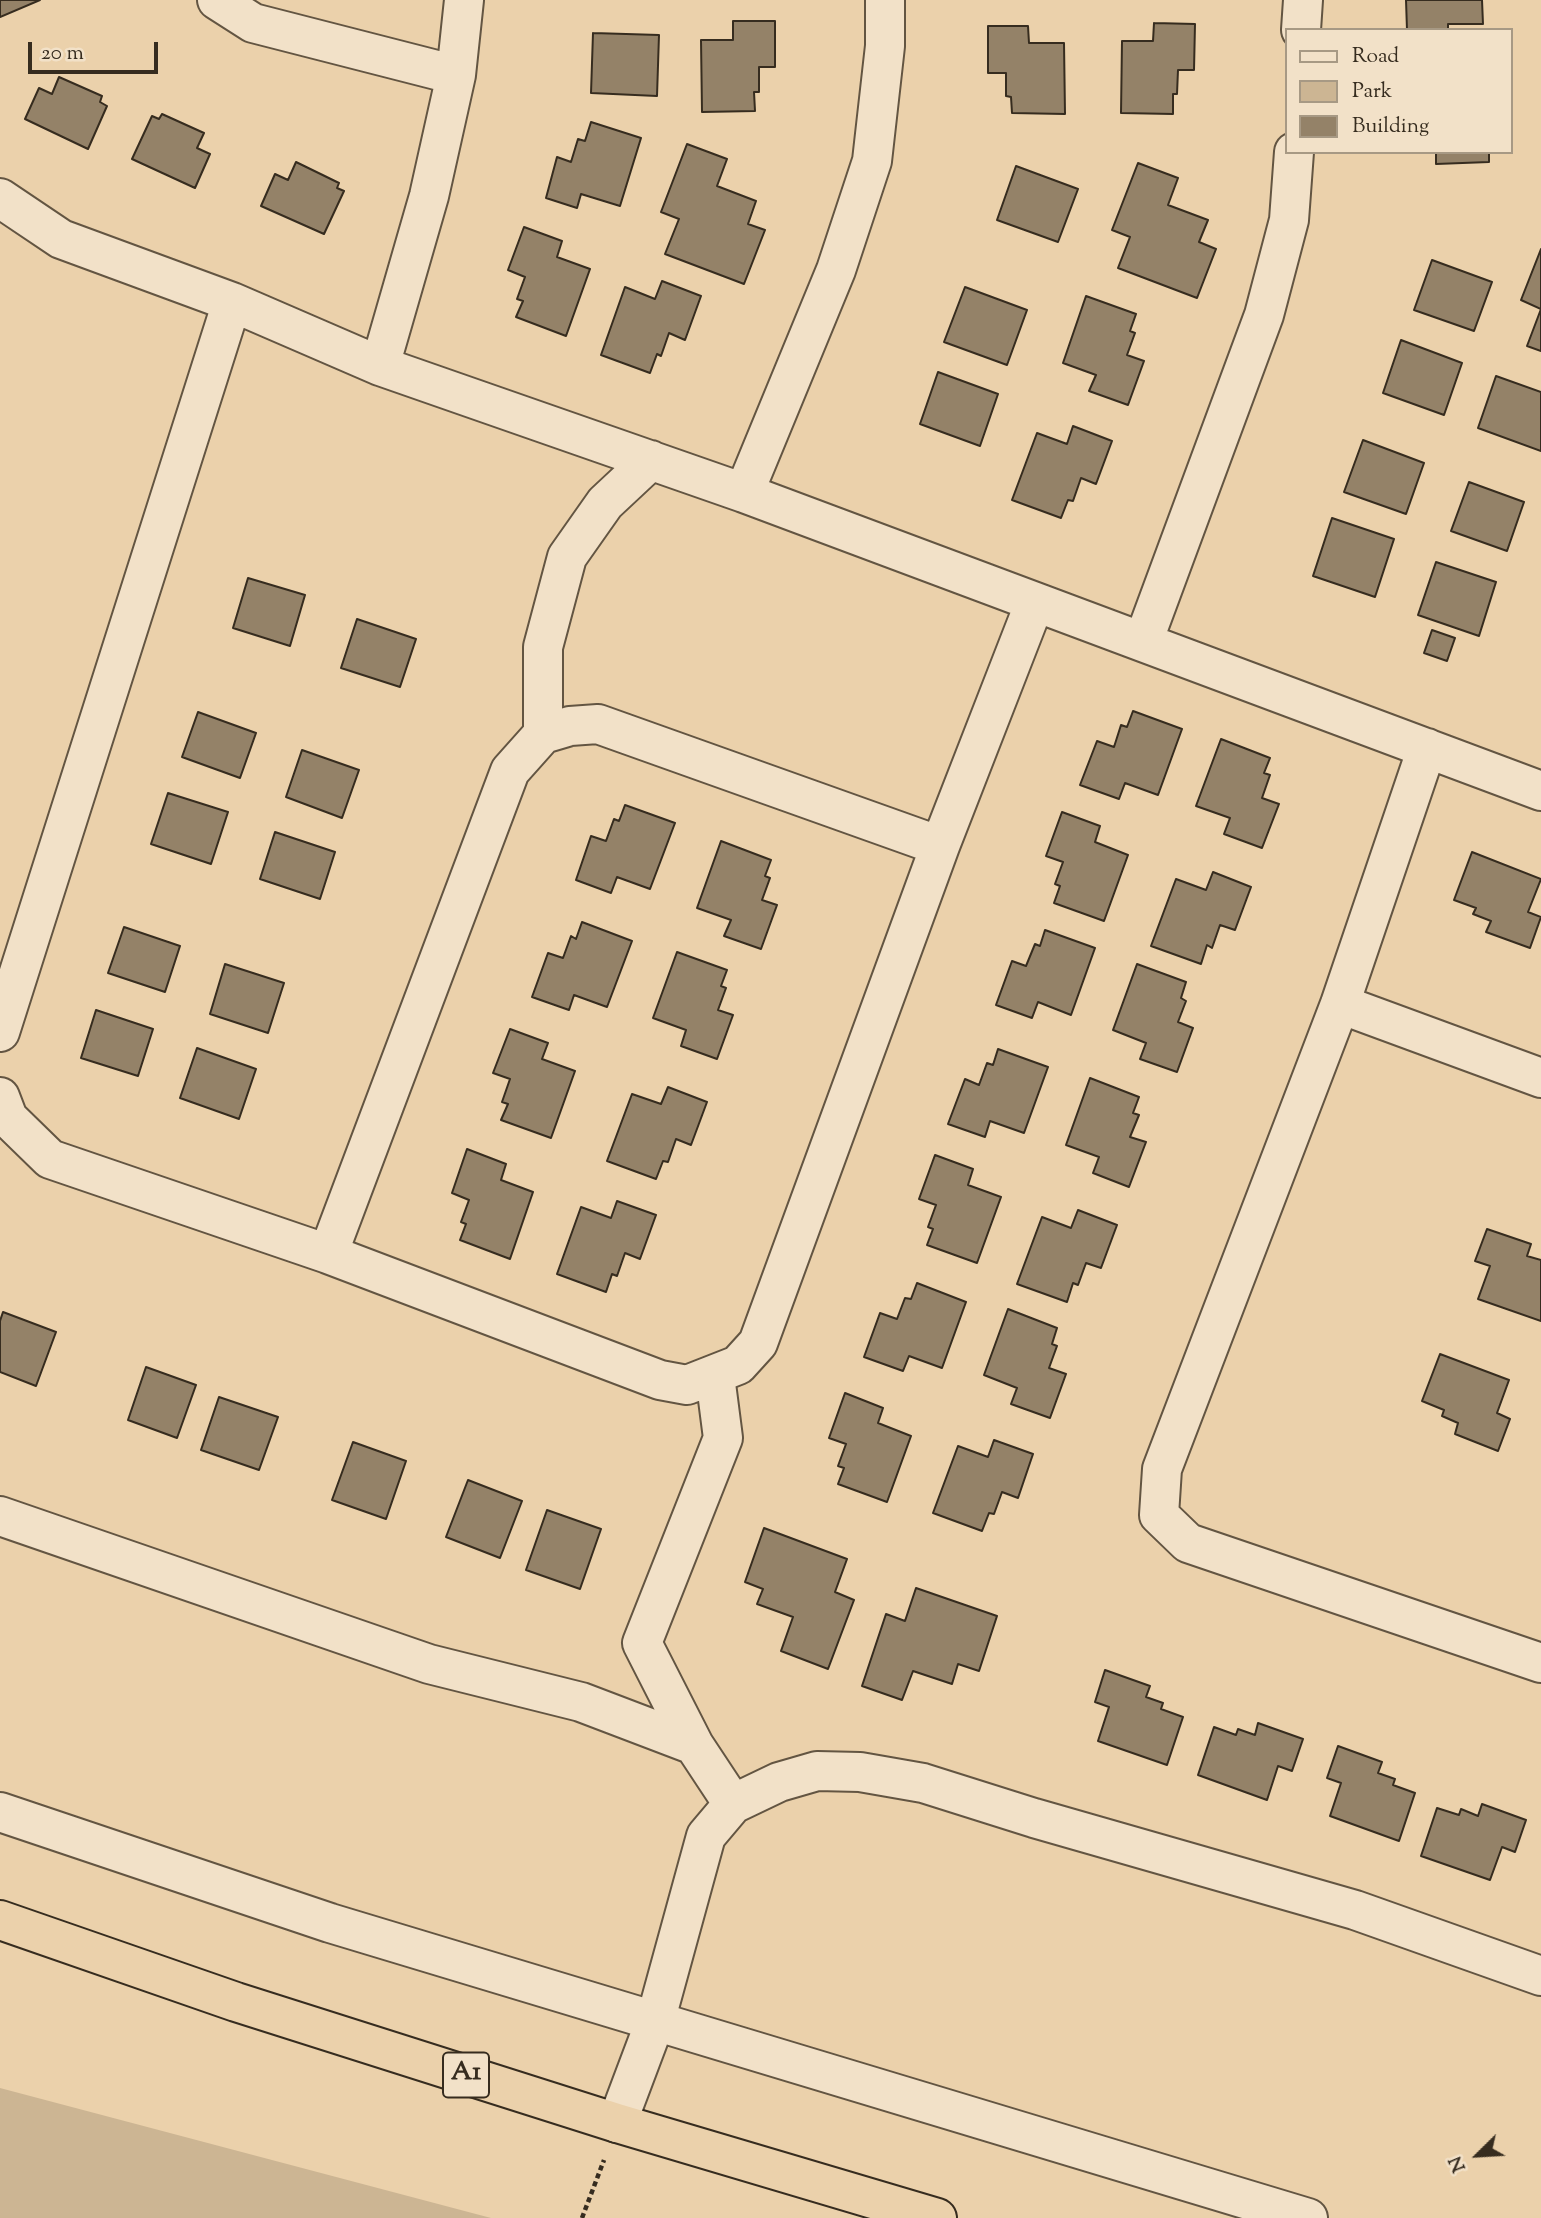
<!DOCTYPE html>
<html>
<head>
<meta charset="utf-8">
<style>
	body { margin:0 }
	#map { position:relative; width:1541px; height:2218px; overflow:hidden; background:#ebd1ab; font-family:"Sorts Mill Goudy",serif }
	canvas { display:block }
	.legend { position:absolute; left:1285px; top:28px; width:228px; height:126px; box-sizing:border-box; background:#f2e1c8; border:2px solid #a79984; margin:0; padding:9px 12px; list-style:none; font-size:21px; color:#362c1f }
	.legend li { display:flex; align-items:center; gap:14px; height:35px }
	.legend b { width:35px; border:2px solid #a79984 }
	.north { position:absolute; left:1443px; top:2120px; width:70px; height:70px; -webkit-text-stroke:5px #f2e1c8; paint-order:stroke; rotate:246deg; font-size:19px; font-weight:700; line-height:28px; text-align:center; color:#362c1f }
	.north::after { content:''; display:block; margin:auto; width:24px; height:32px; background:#362c1f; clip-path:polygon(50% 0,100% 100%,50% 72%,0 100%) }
	.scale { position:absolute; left:28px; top:42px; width:130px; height:32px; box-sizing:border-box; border:4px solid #362c1f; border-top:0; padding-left:9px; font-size:21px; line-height:24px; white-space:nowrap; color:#362c1f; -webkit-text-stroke:5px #f2e1c8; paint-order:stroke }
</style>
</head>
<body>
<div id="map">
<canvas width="1541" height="2218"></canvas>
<ul class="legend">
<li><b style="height:9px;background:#f2e1c8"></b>Road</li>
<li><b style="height:19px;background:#ccb593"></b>Park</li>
<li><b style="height:19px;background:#948268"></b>Building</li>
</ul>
<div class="north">N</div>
<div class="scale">20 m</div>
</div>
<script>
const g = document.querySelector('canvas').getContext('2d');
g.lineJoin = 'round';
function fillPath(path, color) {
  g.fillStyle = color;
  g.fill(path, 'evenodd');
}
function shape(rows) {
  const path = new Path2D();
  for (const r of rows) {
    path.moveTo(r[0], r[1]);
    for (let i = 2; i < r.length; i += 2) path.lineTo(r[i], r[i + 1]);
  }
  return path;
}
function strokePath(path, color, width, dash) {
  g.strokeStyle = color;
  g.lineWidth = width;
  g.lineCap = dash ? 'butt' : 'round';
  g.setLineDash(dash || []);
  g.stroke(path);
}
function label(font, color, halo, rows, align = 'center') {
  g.font = font + ' "Sorts Mill Goudy",serif';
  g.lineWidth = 5;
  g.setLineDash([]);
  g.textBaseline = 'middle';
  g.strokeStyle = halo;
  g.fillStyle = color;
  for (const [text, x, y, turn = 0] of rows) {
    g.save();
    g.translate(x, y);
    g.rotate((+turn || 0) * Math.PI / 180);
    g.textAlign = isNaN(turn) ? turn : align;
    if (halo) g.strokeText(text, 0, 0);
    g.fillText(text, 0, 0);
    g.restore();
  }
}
fillPath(shape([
	[0,2088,491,2218,0,2218]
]), '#ccb593');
const building = shape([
	[0,0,40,0,0,17,0,0],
	[1406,0,1482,0,1483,24,1448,24,1448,30,1407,30,1406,0],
	[733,21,775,21,775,67,759,67,759,92,754,92,755,111,702,112,701,40,733,40,733,21],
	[1154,23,1195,24,1194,70,1178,70,1177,94,1173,94,1173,114,1121,113,1122,41,1153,41,1154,23],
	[988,26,1028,26,1029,43,1064,43,1065,114,1012,113,1011,97,1006,96,1006,73,988,73,988,26],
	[593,33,659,35,657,96,591,93,593,33],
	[59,77,102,96,100,102,107,106,88,149,25,119,39,88,52,94,59,77],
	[162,114,204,133,197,148,210,154,195,188,132,159,152,116,159,119,162,114],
	[591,122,641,138,620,206,581,194,577,208,546,198,557,157,571,162,578,139,585,141,591,122],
	[687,144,727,159,717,186,756,201,748,224,765,230,744,284,665,254,679,219,661,212,687,144],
	[1436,152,1489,152,1489,162,1436,164,1436,152],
	[296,162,339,183,337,188,344,191,324,234,261,206,275,174,288,180,296,162],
	[1138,163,1178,178,1168,205,1208,220,1199,242,1216,249,1197,298,1118,268,1130,237,1112,230,1138,163],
	[1016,166,1078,189,1058,242,997,220,1016,166],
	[524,227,562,241,557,257,590,269,566,336,516,317,523,301,517,299,525,277,508,270,524,227],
	[1541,249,1541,351,1527,346,1541,309,1521,300,1541,249],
	[1432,260,1492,282,1474,331,1414,310,1432,260],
	[662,281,701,296,685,340,669,333,661,356,657,354,650,373,601,355,625,287,655,299,662,281],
	[965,287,1027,310,1007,365,944,342,965,287],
	[1086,296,1136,314,1130,331,1135,333,1127,355,1144,361,1128,405,1089,391,1096,375,1063,363,1086,296],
	[1401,340,1462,363,1444,415,1383,393,1401,340],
	[938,372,998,394,980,446,920,424,938,372],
	[1496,376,1541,392,1541,451,1478,428,1496,376],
	[1073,426,1112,441,1096,484,1081,478,1073,501,1068,500,1061,518,1012,500,1037,433,1067,444,1073,426],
	[1363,440,1424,463,1406,514,1344,492,1363,440],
	[1469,482,1524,502,1507,551,1451,531,1469,482],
	[1332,518,1394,539,1375,597,1313,576,1332,518],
	[1436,562,1496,582,1479,636,1418,615,1436,562],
	[248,578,305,595,290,646,233,628,248,578],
	[357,619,416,639,400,687,341,668,357,619],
	[1432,630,1455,638,1447,661,1424,653,1432,630],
	[1133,711,1182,729,1158,795,1125,783,1119,799,1080,785,1097,741,1114,747,1121,725,1127,727,1133,711],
	[198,712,256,733,240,778,182,757,198,712],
	[1221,739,1270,758,1264,773,1270,775,1262,798,1279,804,1262,848,1224,834,1230,818,1196,806,1221,739],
	[302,750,359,770,342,818,286,797,302,750],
	[168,793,228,812,211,864,151,844,168,793],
	[625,805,675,823,650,889,617,877,611,893,576,880,591,836,606,841,614,819,619,821,625,805],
	[1062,812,1100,826,1095,842,1128,855,1104,921,1054,903,1060,886,1055,884,1063,862,1046,856,1062,812],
	[275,832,335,852,320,899,260,879,275,832],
	[721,841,771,860,765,876,770,878,762,900,777,905,761,949,724,936,731,920,697,908,721,841],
	[1472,852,1541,879,1528,912,1541,917,1530,948,1486,932,1491,921,1473,914,1476,908,1454,900,1472,852],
	[1213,872,1251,887,1235,930,1220,925,1212,948,1207,945,1201,964,1151,946,1176,879,1206,890,1213,872],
	[582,922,632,941,607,1007,574,995,569,1010,532,997,548,953,563,958,571,936,576,939,582,922],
	[124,927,180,946,165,992,108,973,124,927],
	[1045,930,1095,948,1071,1015,1038,1002,1032,1018,996,1005,1012,961,1026,966,1035,944,1040,946,1045,930],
	[677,952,727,970,721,986,726,988,718,1010,733,1015,717,1059,681,1046,686,1030,653,1018,677,952],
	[225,964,284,983,268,1033,210,1014,225,964],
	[1137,964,1186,982,1181,998,1186,1001,1178,1022,1193,1028,1177,1072,1140,1059,1146,1043,1113,1030,1137,964],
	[96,1010,153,1029,138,1076,81,1058,96,1010],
	[510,1029,548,1043,542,1059,575,1071,551,1138,501,1120,508,1104,502,1102,510,1079,493,1073,510,1029],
	[197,1048,256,1069,239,1119,180,1098,197,1048],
	[998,1049,1048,1067,1024,1133,990,1121,985,1137,948,1124,965,1079,979,1085,987,1063,993,1065,998,1049],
	[1090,1078,1139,1097,1133,1113,1139,1115,1130,1137,1146,1142,1129,1187,1093,1173,1099,1157,1066,1145,1090,1078],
	[668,1087,707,1102,691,1145,676,1139,668,1162,663,1161,656,1179,607,1161,632,1094,661,1104,668,1087],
	[467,1149,506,1164,501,1180,533,1192,510,1259,460,1240,466,1224,461,1222,469,1200,452,1193,467,1149],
	[935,1155,973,1169,968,1185,1001,1197,977,1263,927,1245,933,1229,928,1227,936,1205,919,1199,935,1155],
	[617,1201,656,1215,640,1259,625,1253,617,1276,612,1274,606,1292,557,1274,581,1207,611,1218,617,1201],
	[1078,1210,1117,1225,1101,1268,1086,1263,1078,1285,1073,1283,1067,1302,1017,1284,1042,1217,1071,1228,1078,1210],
	[1487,1229,1531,1244,1527,1256,1541,1260,1541,1321,1478,1299,1490,1266,1475,1261,1487,1229],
	[917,1283,966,1302,942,1368,909,1356,903,1371,864,1357,880,1313,897,1319,905,1298,911,1299,917,1283],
	[1008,1309,1057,1328,1052,1344,1057,1346,1049,1368,1066,1374,1050,1418,1011,1404,1017,1388,984,1375,1008,1309],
	[3,1312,56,1332,36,1386,0,1372,0,1321,3,1312],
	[1440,1354,1509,1380,1497,1413,1510,1419,1498,1451,1455,1434,1458,1423,1442,1416,1444,1410,1422,1401,1440,1354],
	[146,1367,196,1385,177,1438,128,1420,146,1367],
	[845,1393,883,1408,878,1423,911,1436,887,1502,838,1484,844,1468,838,1466,846,1444,829,1438,845,1393],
	[219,1397,278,1417,259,1470,201,1450,219,1397],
	[994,1440,1033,1454,1018,1498,1002,1492,994,1514,989,1513,982,1531,933,1513,958,1446,988,1457,994,1440],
	[353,1442,406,1461,386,1519,332,1500,353,1442],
	[468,1480,522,1501,500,1558,446,1537,468,1480],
	[547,1510,601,1529,580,1589,526,1570,547,1510],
	[764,1528,847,1559,835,1592,854,1600,828,1669,781,1651,793,1617,757,1604,763,1589,745,1582,764,1528],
	[916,1588,997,1616,979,1671,958,1664,952,1684,913,1671,902,1700,862,1686,886,1614,905,1621,916,1588],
	[1105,1670,1150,1686,1146,1697,1163,1703,1161,1709,1183,1717,1167,1765,1098,1741,1109,1707,1095,1702,1105,1670],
	[1258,1723,1303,1739,1292,1771,1278,1766,1267,1800,1198,1775,1214,1727,1236,1735,1238,1729,1255,1735,1258,1723],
	[1338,1746,1382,1762,1378,1773,1395,1779,1393,1785,1415,1793,1399,1841,1330,1816,1341,1783,1327,1778,1338,1746],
	[1482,1804,1526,1820,1515,1852,1502,1847,1490,1880,1421,1856,1437,1808,1459,1815,1461,1809,1478,1816,1482,1804]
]);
fillPath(building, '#948268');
strokePath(building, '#362c1f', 2);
const street = shape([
	[217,0,253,23,456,75],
	[1301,30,1303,0],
	[0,198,61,239,232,302,380,366,744,493,1541,791],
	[380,366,429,196,456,75,464,0],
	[744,493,836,270,872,161,885,46,885,0],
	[1143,642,1264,315,1289,220,1294,152],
	[543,734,543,647,567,557,605,503,651,460],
	[1427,748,1340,1004,1162,1469,1159,1515,1188,1543,1541,1663],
	[1340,1004,1541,1078],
	[0,1032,232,302],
	[0,1097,8,1118,50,1159,328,1254,660,1380,687,1385,738,1365,758,1343,940,846,1035,602],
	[328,1254,510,771,543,734,570,726,598,724,940,846],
	[715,1376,723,1438,642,1643,694,1745,733,1804],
	[0,1516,429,1664,581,1702,694,1745],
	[0,1812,330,1923,1308,2218],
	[617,2123,655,2022,706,1836,733,1804,779,1782,817,1771,860,1772,923,1783,1034,1818,1355,1910,1541,1976]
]);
const highway = shape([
	[0,1920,236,2002,617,2123,937,2218]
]);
strokePath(street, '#635542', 42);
strokePath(highway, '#362c1f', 42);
strokePath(shape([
	[582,2218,604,2160]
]), '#362c1f', 4.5, [5, 3.5]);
strokePath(street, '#f2e1c8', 38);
strokePath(highway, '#ebd1ab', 38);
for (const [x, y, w] of [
	[466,2075,46]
]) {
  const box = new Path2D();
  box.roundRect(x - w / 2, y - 22.5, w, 45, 5);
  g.fillStyle = '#f2e1c8';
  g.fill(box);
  strokePath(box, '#362c1f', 2);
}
label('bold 26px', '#362c1f', null, [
	["A1",466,2075]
]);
</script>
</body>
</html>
